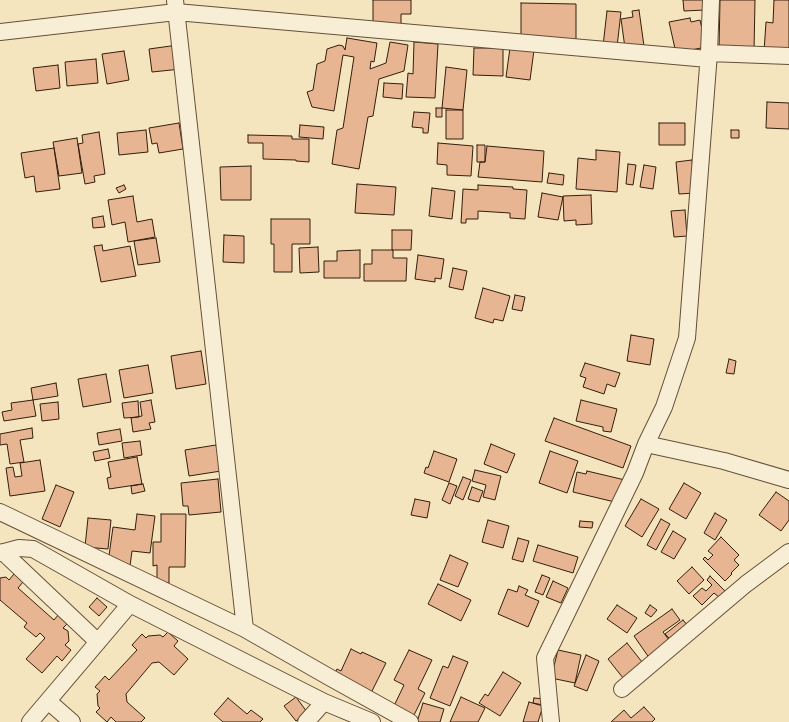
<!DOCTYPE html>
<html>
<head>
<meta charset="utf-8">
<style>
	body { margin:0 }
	canvas { display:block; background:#f5e5be }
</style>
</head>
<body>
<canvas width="789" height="722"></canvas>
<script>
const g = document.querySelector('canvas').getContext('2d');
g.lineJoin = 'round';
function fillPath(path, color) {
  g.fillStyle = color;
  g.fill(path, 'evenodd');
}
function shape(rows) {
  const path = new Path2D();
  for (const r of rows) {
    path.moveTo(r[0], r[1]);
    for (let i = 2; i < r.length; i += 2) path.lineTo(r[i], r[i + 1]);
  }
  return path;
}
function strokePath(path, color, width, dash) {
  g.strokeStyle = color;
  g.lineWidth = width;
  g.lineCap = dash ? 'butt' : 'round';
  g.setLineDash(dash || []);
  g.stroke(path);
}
const building = shape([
	[373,0,411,0,411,14,401,14,401,28,373,28,373,0],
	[683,0,704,0,705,10,684,11,683,0],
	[720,0,755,0,754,51,719,50,720,0],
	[774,0,789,0,789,54,764,52,766,22,773,23,774,0],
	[521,3,576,4,576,40,521,39,521,3],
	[639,10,644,46,625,48,621,19,633,17,632,11,639,10],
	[607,11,621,12,617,47,603,46,607,11],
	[690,18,691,22,700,20,706,47,676,53,669,22,690,18],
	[347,38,377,43,374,62,371,61,370,69,386,63,390,42,408,45,404,71,379,79,373,116,368,117,359,169,332,164,337,130,343,128,354,57,343,55,334,111,312,107,307,92,313,90,317,64,325,61,327,49,339,45,343,46,345,50,347,38],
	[414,42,438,44,435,98,406,97,408,73,413,74,414,42],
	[178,45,181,69,152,72,149,49,178,45],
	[474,48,503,48,503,76,473,75,474,48],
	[510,48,534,50,530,80,506,77,510,48],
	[124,51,129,80,107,84,102,54,124,51],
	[96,59,98,83,67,86,65,62,96,59],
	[58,65,60,88,36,91,33,68,58,65],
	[446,67,467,70,463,110,442,108,446,67],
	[384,83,403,84,402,99,383,97,384,83],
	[767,102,789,103,789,129,766,128,767,102],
	[436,108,442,108,442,117,436,117,436,108],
	[446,110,463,110,463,139,446,139,446,110],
	[414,112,430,113,428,133,423,133,423,128,412,127,414,112],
	[179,123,183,149,159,153,157,143,152,144,149,128,179,123],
	[659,123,685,123,685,145,659,145,659,123],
	[300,125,324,127,323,139,299,137,300,125],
	[146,130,148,152,119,155,117,133,146,130],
	[731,130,739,130,739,138,731,138,731,130],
	[99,132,105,174,94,176,95,182,85,184,78,144,83,143,82,135,99,132],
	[248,135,292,136,292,139,309,139,309,162,296,161,296,160,263,159,263,143,248,143,248,135],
	[77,138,82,173,59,176,53,142,77,138],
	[438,143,473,146,471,176,447,175,447,165,437,164,438,143],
	[477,145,485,145,485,162,477,162,477,145],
	[487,146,544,151,542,182,478,177,480,162,485,162,487,146],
	[54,148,60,189,36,192,34,176,25,178,21,153,54,148],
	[596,150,620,152,617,192,576,189,578,158,596,160,596,150],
	[692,160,695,193,679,194,676,162,692,160],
	[628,164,636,165,633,185,626,184,628,164],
	[644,165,656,167,653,189,640,187,644,165],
	[251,166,251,200,221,200,220,167,251,166],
	[549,173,564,175,563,185,547,183,549,173],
	[357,184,396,187,394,215,355,213,357,184],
	[124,185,126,189,119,193,116,188,124,185],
	[478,185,513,187,513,189,527,190,525,219,510,218,510,213,478,211,478,219,466,219,466,223,461,223,463,189,478,190,478,185],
	[432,188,455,191,452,219,429,216,432,188],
	[542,193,563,197,558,220,538,217,542,193],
	[591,195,592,224,576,225,576,220,564,221,563,196,591,195],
	[133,196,137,222,152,219,155,237,128,242,125,222,112,225,108,200,133,196],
	[685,210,687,236,674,237,671,211,685,210],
	[103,216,105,227,93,228,92,218,103,216],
	[271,219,310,219,310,244,292,244,292,272,274,272,274,244,271,244,271,219],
	[392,230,412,230,411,250,392,250,392,230],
	[224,235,244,236,244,263,223,262,224,235],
	[156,238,160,262,138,265,134,241,156,238],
	[102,245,103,251,130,246,136,276,101,282,94,246,102,245],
	[318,247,319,272,300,273,299,248,318,247],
	[360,250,360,278,324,278,324,261,337,261,337,251,360,250],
	[372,250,393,250,393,258,407,258,406,281,364,281,364,264,372,264,372,250],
	[418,255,444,259,441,279,435,278,435,282,415,279,418,255],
	[453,268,467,271,463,290,449,287,453,268],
	[483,288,510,296,503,321,494,319,493,323,475,318,483,288],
	[515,295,525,297,522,311,512,309,515,295],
	[631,335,654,339,650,365,627,361,631,335],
	[201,351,206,384,176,389,171,356,201,351],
	[729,359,736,361,734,374,726,373,729,359],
	[585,363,620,373,615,387,607,384,604,394,583,387,586,378,580,376,585,363],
	[148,365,153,393,124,398,119,370,148,365],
	[106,374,111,402,83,407,78,379,106,374],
	[56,383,58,396,33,400,31,388,56,383],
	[33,400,36,416,4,421,2,412,12,410,11,403,33,400],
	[151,400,155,422,149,423,151,429,133,432,131,418,142,416,140,402,151,400],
	[581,400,617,409,611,432,603,431,603,427,576,421,581,400],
	[138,401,139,417,124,418,122,403,138,401],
	[58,402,59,419,42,421,40,404,58,402],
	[554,418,631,446,623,468,545,441,554,418],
	[32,428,33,438,20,440,24,462,10,464,7,444,0,445,0,434,32,428],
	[120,429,122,441,99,445,97,433,120,429],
	[140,441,142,455,124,458,122,443,140,441],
	[491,444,515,454,507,473,484,464,491,444],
	[216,445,221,471,189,476,185,450,216,445],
	[108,449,110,458,95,461,93,452,108,449],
	[434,451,457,459,449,482,424,473,426,467,428,468,434,451],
	[550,451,578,461,567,493,539,483,550,451],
	[137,457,142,484,109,489,107,478,111,477,108,462,137,457],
	[40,460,45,491,10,496,6,468,13,467,15,477,22,476,20,463,40,460],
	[475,470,501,476,495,500,483,497,486,485,472,481,475,470],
	[587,471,625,480,619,503,573,492,577,472,586,474,587,471],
	[463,477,471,480,463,500,455,496,463,477],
	[218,479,221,512,189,515,188,506,183,506,181,483,218,479],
	[449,483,457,486,450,504,442,500,449,483],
	[684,483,701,493,686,519,669,509,684,483],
	[143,484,145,491,132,494,131,486,143,484],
	[56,485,74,492,60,527,42,519,56,485],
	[472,487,483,491,479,502,468,499,472,487],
	[776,492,789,501,789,520,781,531,759,515,776,492],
	[415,499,430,502,427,518,411,515,415,499],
	[641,499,659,509,642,537,625,526,641,499],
	[715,513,727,520,715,540,704,533,715,513],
	[137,514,155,516,150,553,132,551,130,566,108,563,113,527,135,530,137,514],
	[161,514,186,514,185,567,169,567,169,583,157,583,157,565,153,566,153,542,161,542,161,514],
	[88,518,111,520,108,549,85,547,88,518],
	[661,519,670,524,656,550,647,545,661,519],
	[488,520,509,526,503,548,482,542,488,520],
	[580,521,593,522,592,528,579,527,580,521],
	[673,531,686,539,674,559,661,552,673,531],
	[721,537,739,555,734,560,739,565,731,573,732,574,725,581,703,559,705,557,708,560,713,555,708,551,721,537],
	[518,538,529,541,523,562,512,559,518,538],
	[538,545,578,557,573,573,533,561,538,545],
	[450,555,468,563,458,587,440,580,450,555],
	[692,567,704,580,689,594,677,581,692,567],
	[14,574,23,582,18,588,54,620,59,614,69,622,63,628,68,631,69,641,65,645,71,650,62,661,57,656,42,673,26,659,45,638,40,633,36,637,24,627,27,623,0,600,0,578,6,577,9,580,14,574],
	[542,575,550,578,543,595,535,592,542,575],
	[710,576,726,592,720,598,714,593,702,605,693,596,702,588,706,591,712,585,707,580,710,576],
	[553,581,568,588,561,603,546,597,553,581],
	[438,584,471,600,461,621,428,604,438,584],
	[519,586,528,590,525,595,539,601,528,627,498,614,508,589,517,592,519,586],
	[97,598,107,607,99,616,89,607,97,598],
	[617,605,637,618,627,633,607,619,617,605],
	[650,605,657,610,651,617,645,613,650,605],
	[672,609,680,620,663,632,672,644,650,659,634,636,672,609],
	[683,620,688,626,671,640,665,634,683,620],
	[168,632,178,641,174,646,188,659,174,675,159,662,152,663,126,694,127,702,145,718,141,722,116,722,111,717,107,722,96,712,100,708,98,706,97,694,100,691,95,687,105,676,109,680,137,650,132,645,142,634,146,638,148,636,160,635,163,637,168,632],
	[627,643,642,662,623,678,608,659,627,643],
	[351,649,361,654,362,652,386,663,370,695,333,676,337,669,341,671,351,649],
	[409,650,432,660,418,689,425,693,412,719,392,710,404,685,394,680,409,650],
	[558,650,581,655,575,683,551,678,558,650],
	[586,655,599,661,587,691,574,686,586,655],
	[453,656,468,662,450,706,430,698,443,666,448,668,453,656],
	[503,672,521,683,500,716,479,703,485,694,488,696,503,672],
	[296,697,307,712,296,721,284,706,296,697],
	[461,697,485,708,478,722,450,722,461,697],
	[228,698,247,714,251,710,263,719,260,722,223,722,214,714,228,698],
	[534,698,544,699,543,705,533,703,534,698],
	[529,702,543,706,538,722,523,722,529,702],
	[423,703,444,709,440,722,417,722,423,703],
	[644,707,655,719,652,722,611,722,624,710,631,718,644,707]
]);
fillPath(building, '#e8b592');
strokePath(building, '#341e0c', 1);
const street = shape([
	[175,0,245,629],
	[0,32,176,12,708,59],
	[709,53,789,56],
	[646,444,724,461,789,480],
	[0,512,245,629,329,677,410,722],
	[3,552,98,642],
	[0,553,19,548,33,549,130,604,324,702,372,722],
	[622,689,746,584,789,552],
	[48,701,72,722],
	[30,722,130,604],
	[306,722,324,702],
	[551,722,545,658,635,473,646,444,664,407,687,338,709,53,711,0]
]);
strokePath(street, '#645038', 18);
strokePath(street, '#f8eed5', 16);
</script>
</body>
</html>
